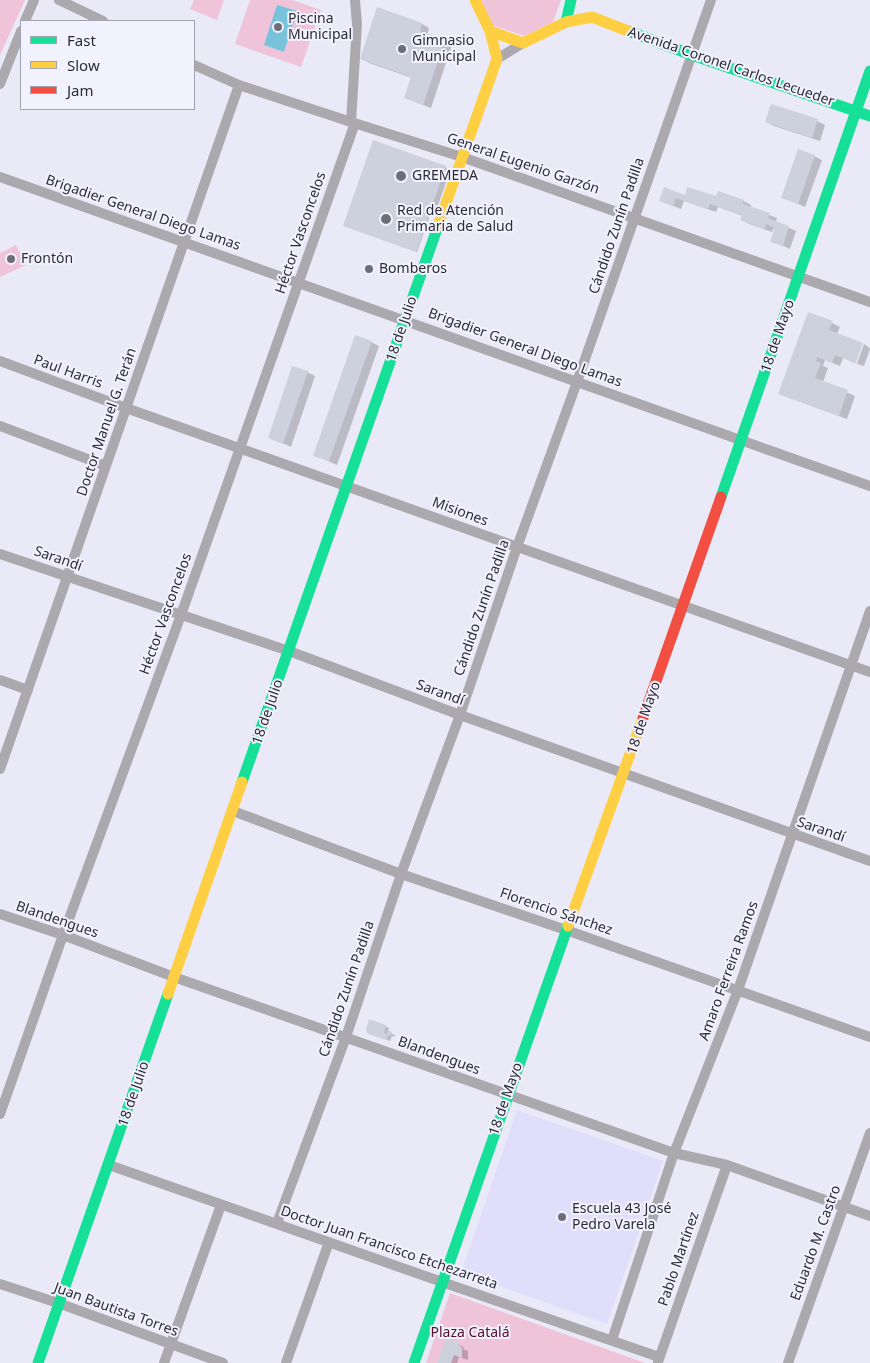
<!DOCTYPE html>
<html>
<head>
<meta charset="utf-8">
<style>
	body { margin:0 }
	#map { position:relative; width:870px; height:1363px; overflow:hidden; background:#eae9f7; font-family:"Noto Sans",sans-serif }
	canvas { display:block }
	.legend { position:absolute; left:20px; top:20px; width:175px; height:90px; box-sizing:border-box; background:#f2f2ff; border:1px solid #a3a2af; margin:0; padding:6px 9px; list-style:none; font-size:15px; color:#2c2b37 }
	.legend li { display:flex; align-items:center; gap:10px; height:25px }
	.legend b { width:25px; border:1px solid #a3a2af }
</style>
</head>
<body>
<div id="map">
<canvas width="870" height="1363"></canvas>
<ul class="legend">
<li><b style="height:6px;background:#16e098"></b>Fast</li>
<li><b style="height:6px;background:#ffcf43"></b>Slow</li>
<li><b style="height:6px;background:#f24e42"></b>Jam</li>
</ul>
</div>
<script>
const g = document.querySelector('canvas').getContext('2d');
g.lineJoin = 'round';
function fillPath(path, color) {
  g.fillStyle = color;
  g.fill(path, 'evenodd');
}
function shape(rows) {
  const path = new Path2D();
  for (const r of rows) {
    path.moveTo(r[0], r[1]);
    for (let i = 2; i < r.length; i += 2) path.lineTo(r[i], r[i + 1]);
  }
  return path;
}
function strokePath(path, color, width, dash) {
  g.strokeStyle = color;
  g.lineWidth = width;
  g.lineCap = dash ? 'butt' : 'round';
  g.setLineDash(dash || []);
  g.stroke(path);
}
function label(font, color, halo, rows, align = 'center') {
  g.font = font + ' "Noto Sans",sans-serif';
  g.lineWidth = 4;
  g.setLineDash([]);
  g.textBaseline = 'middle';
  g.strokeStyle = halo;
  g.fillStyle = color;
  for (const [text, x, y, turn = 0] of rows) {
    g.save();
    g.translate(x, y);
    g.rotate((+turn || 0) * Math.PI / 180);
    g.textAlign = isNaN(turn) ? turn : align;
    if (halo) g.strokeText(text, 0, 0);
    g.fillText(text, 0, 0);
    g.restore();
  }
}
fillPath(shape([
	[517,1110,663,1161,607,1324,461,1273]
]), '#e0defa');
fillPath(shape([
	[0,0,25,0,0,55],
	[194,0,224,0,217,20,190,9],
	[250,0,292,0,321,10,301,67,235,44],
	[480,0,561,0,553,22,524,36,492,25],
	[16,245,26,265,0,277,0,253],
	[450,1293,645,1363,426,1363]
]), '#efc4d9');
fillPath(shape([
	[277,5,297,11,284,52,264,45]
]), '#79c2db');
fillPath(shape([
	[378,9,422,24,429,28,427,35,452,45,431,108,405,98,412,78,369,63,361,58],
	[817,121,825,125,820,141,774,126,766,122],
	[814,156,822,160,805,207,783,197],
	[445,167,450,171,435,214,431,212,417,252,344,226],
	[719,192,744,201,751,205,751,208,777,218,776,222,796,231,790,249,772,241,776,229,774,228,772,232,749,224,741,220,743,216,718,207,716,212,684,201,681,209,661,201,685,196,717,198],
	[832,323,840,327,837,334,862,343,855,363,843,358,840,366,825,360,823,366,828,368,823,382,855,396,847,419,787,397,780,393],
	[371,342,379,346,337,465,314,455],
	[864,344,870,348,870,349,864,366,857,364],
	[307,372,315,376,291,447,269,437],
	[385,1026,389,1028,388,1032,395,1035,394,1037,392,1036,390,1041,373,1035],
	[447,1340,464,1347,463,1349,468,1351,468,1360,459,1357,457,1363,439,1363]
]), '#0003');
fillPath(shape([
	[377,7,422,23,420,31,445,40,423,105,404,98,411,77,360,59],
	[771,104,818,119,812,138,765,122],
	[373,140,446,166,416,252,343,226],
	[798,149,815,155,798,204,781,198],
	[664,187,685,195,687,187,716,196,718,191,744,200,743,204,770,213,768,218,789,226,783,246,770,242,775,228,766,224,764,229,740,220,742,215,710,204,708,209,676,198,673,206,659,201],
	[808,312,833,321,829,330,863,343,856,363,835,355,832,363,817,357,816,361,821,363,815,378,848,390,839,416,778,394],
	[355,335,372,341,329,461,313,456],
	[292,366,308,371,283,444,268,438],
	[369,1019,386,1025,384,1033,387,1034,388,1030,392,1032,391,1036,388,1035,387,1040,368,1034,366,1029],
	[446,1338,459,1342,458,1345,462,1347,462,1358,454,1355,451,1363,437,1363]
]), '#cdd1dd');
strokePath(shape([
	[59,0,103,21],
	[25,21,34,0],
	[497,59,523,43],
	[194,65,239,85,351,122,462,157,870,302],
	[0,84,21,31],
	[351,122,357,24,355,0],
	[0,177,870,486],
	[0,361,126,408,870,672],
	[0,426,106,466],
	[0,554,289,651,460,715,870,861],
	[0,680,28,690],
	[0,769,239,85],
	[233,811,401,874,566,930,870,1037],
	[0,914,63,935,174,977,674,1153,727,1165,870,1216],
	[0,1114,63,935,181,615,355,123],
	[109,1165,442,1282,659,1357],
	[277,1223,346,1037,401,874,460,715,517,547,577,382,711,0],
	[0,1284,58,1303,223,1363],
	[612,1340,674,1153,738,990,870,611],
	[658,1362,727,1165],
	[164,1363,221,1205],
	[286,1363,329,1242],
	[788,1363,870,1133]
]), '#aca9ae', 10);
strokePath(shape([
	[566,22,571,0],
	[628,31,692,55,870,116],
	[721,497,870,71],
	[242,782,438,226],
	[38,1363,168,994],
	[414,1363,568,926]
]), '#16e098', 11);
strokePath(shape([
	[475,0,490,31,523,43,566,22,592,17,628,31],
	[438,226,497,59,490,31],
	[568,926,643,718],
	[168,994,242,782]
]), '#ffcf43', 11);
strokePath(shape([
	[643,718,721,497]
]), '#f24e42', 11);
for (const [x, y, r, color] of [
	[278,27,5,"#6e6e7a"],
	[402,49,5,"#6e6e7a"],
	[401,176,6,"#6e6e7a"],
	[386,219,6,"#6e6e7a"],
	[11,259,5,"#6e6e7a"],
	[369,269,5,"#6e6e7a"],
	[562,1217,5,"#6e6e7a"]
]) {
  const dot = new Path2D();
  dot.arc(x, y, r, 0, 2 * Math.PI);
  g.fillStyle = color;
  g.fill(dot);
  strokePath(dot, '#f2f2ff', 2);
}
label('14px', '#2c2b37', '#f2f2ff', [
	["Piscina",288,19],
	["Municipal",288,35],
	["Gimnasio",412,41],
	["Municipal",412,57],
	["GREMEDA",412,176],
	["Red de Atención",397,211],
	["Primaria de Salud",397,227],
	["Frontón",21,259],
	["Bomberos",379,269],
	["Escuela 43 José",572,1209],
	["Pedro Varela",572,1225]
], 'left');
label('14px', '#2c2b37', '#f2f2ff', [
	["Avenida Coronel Carlos Lecueder",731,67,19],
	["General Eugenio Garzón",523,164,19],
	["Brigadier General Diego Lamas",143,213,19],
	["Cándido Zunín Padilla",617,226,-71],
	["Héctor Vasconcelos",301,233,-71],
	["18 de Julio",402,329,-71],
	["18 de Mayo",778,336,-71],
	["Brigadier General Diego Lamas",525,348,20],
	["Paul Harris",68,372,20],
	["Doctor Manuel G. Terán",107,422,-71],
	["Misiones",460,512,20],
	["Sarandí",58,559,19],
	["Cándido Zunín Padilla",482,608,-71],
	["Héctor Vasconcelos",166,614,-70],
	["Sarandí",440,693,20],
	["18 de Julio",268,712,-71],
	["18 de Mayo",644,718,-71],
	["Sarandí",821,830,19],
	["Florencio Sánchez",556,912,19],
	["Blandengues",57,920,19],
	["Amaro Ferreira Ramos",729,971,-70],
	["Cándido Zunín Padilla",347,989,-71],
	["Blandengues",439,1056,20],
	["18 de Julio",134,1094,-71],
	["18 de Mayo",506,1099,-71],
	["Eduardo M. Castro",816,1243,-70],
	["Doctor Juan Francisco Etchezarreta",389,1248,19],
	["Pablo Martínez",679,1259,-71],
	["Juan Bautista Torres",116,1310,20]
]);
label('14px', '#560e30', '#f2f2ff', [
	["Plaza Catalá",470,1333]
]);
</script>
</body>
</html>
